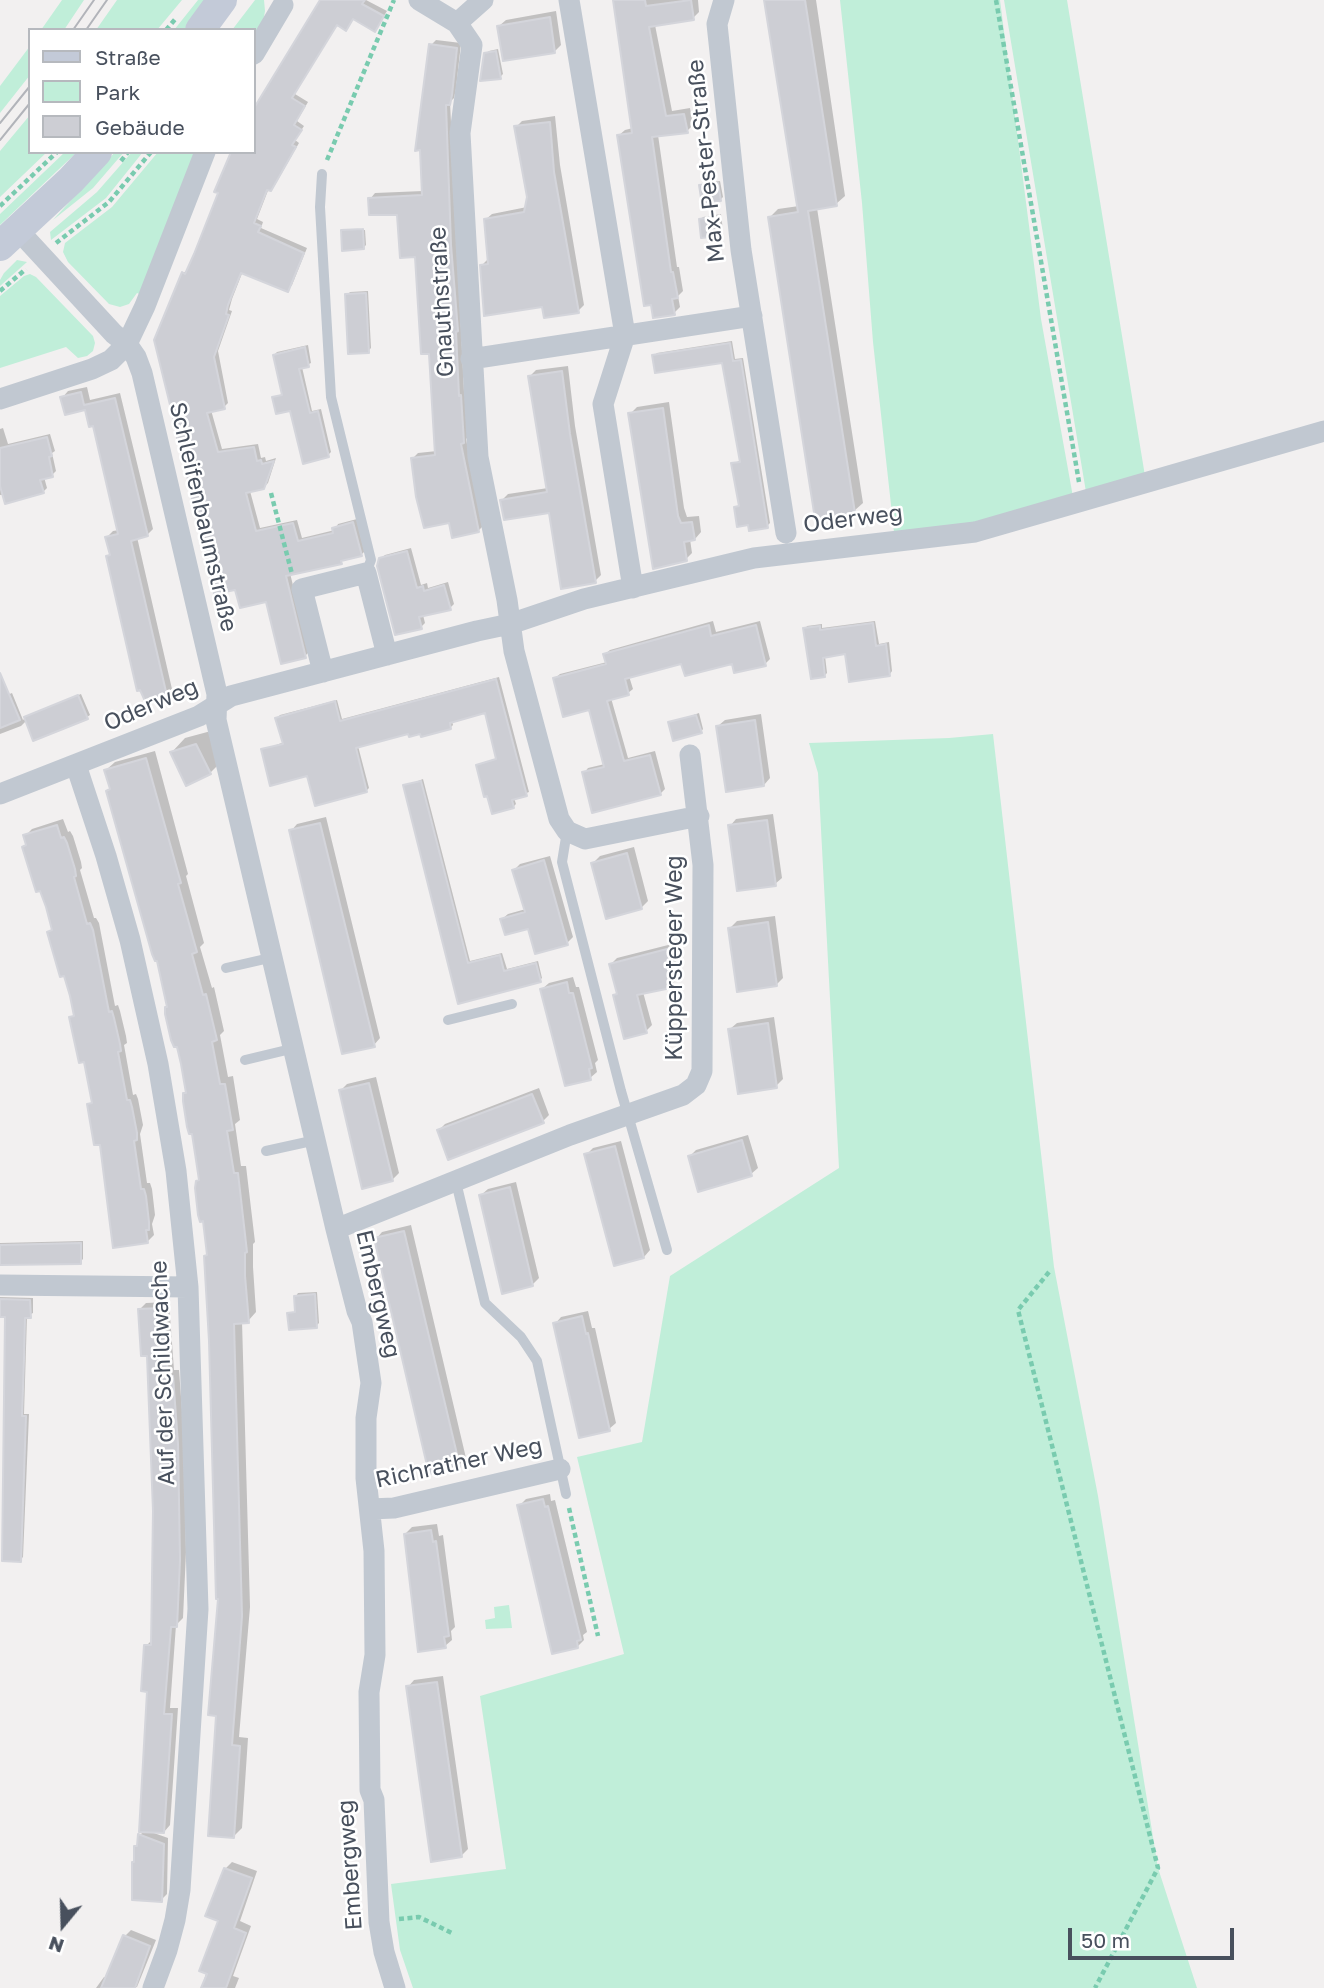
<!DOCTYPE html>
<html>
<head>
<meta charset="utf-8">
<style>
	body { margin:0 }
	#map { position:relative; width:1324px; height:1988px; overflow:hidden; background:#f2f0f0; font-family:"Golos Text",sans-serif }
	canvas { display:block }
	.legend { position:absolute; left:28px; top:28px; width:228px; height:126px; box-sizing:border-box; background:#fff; border:2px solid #b6b9be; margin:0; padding:9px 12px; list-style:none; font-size:21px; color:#48505d }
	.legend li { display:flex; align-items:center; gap:14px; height:35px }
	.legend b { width:35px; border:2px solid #b6b9be }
	.north { position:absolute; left:28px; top:1890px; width:70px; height:70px; -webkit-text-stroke:5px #fff; paint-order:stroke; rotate:199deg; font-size:19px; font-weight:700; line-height:28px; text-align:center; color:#48505d }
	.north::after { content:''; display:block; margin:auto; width:24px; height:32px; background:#48505d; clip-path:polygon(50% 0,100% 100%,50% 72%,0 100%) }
	.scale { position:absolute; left:1068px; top:1928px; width:166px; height:32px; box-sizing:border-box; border:4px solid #48505d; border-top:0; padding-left:9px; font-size:21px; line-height:24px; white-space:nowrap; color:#48505d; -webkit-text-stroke:5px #fff; paint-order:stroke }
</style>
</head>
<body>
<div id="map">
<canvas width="1324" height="1988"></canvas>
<ul class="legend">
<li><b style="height:9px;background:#c3cad8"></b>Straße</li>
<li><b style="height:19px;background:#c0eed9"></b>Park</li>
<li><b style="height:19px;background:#cdced4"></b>Gebäude</li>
</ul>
<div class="north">N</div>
<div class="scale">50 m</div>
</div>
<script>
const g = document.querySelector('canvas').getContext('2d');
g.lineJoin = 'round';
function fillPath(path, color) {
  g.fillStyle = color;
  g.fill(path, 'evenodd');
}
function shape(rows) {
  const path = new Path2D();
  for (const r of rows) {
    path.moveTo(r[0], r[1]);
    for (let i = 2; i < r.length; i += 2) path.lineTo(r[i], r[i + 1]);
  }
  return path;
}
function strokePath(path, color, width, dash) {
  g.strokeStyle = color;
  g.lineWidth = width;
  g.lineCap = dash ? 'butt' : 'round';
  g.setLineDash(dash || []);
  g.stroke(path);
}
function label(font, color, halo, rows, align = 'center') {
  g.font = font + ' "Golos Text",sans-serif';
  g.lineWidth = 5;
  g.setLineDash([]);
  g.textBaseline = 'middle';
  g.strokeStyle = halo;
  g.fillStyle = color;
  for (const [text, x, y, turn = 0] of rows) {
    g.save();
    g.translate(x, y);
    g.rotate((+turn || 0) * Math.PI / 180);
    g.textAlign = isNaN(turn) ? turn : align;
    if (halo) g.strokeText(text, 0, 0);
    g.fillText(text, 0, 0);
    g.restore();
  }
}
fillPath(shape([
	[62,0,84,0,64,30,41,30],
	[117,0,182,0,157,30,96,30],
	[198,0,208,0,184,30,174,30],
	[255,0,264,0,265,11,263,23,254,39,254,30,232,30],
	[840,0,1000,0,1041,319,1073,497,974,523,894,532,873,342,862,203],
	[1004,0,1067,0,1145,476,1086,492],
	[30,46,30,75,0,113,0,86],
	[30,115,30,152,47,152,0,197,0,151],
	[65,152,77,152,0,225,0,214],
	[115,152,124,152,93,188,53,220],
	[132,152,143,152,106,198,51,240,50,232,97,192],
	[158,152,196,152,142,295,137,293,129,304,120,307,109,304,68,262,63,252,65,243,112,207],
	[17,260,27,262,0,286,0,280,4,273],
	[30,274,36,277,93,336,95,343,93,351,87,356,78,358,66,347,0,368,0,296,24,276],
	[993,734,1054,1267,1098,1496,1158,1868,1197,1988,413,1988,400,1950,391,1884,506,1869,480,1696,624,1654,577,1457,642,1442,670,1276,839,1168,818,773,809,743,949,738],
	[509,1605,512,1628,486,1629,485,1620,495,1618,494,1607]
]), '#c0eed9');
fillPath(shape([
	[321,0,366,0,387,11,375,30,354,17,349,25,337,24,295,94,308,102,297,121,304,126,295,140,299,143,275,185,269,188,257,219,263,222,261,228,307,248,292,285,288,290,243,271,232,299,229,310,232,311,218,351,228,403,224,407,211,410,222,449,258,444,261,458,265,457,266,461,276,458,268,483,263,488,250,491,260,528,297,520,302,538,335,530,338,524,357,519,365,551,361,555,344,559,341,562,290,573,309,652,305,656,267,600,236,588,183,273,188,270,254,152,254,109],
	[613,0,698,0,699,12,693,18,655,25,672,111,690,108,693,125,687,131,658,135,677,267,679,267,683,291,678,296,680,307,674,313,618,136,625,130,633,128],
	[769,0,816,0,845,196,836,204,817,208,863,503,854,511,769,218,778,209,799,206],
	[556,11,561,45,554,52,499,26,506,20],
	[436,40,461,43,456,89,454,98,450,102,464,391,466,391,468,437,466,439,483,526,478,531,450,521,413,458,418,453,437,451,431,352,417,255,399,213,370,199,375,193,423,191,431,45],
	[498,49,503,74,500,77,486,54,489,51],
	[555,116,560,165,584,305,578,311,544,305,482,265,488,259,485,220,492,214,527,207,529,197,516,127,522,121],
	[720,181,723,197,720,200,701,186,704,183],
	[721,214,723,231,720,234,700,220,703,217],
	[365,230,366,245,363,248,344,231],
	[368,291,371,348,368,351,347,295,350,292],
	[732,341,735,359,743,358,770,523,767,526,736,508,739,505,733,464,741,460,723,361,654,356,657,353],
	[308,345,311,363,302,367,312,411,321,409,331,452,328,455,291,409,274,398,284,393,274,355,277,352],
	[568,366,575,426,601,575,595,581,550,511,502,500,508,494,548,488,529,377,536,370],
	[87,387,90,400,120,393,153,529,147,535,137,537,172,689,166,695,108,557,111,553,107,537,113,531,119,530,94,424,87,408,62,398,68,391],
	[669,402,684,508,687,517,699,516,701,532,695,539,690,539,692,553,686,559,630,414,637,407],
	[3,428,8,444,50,434,55,451,52,453,56,471,52,475,44,477,47,488,43,492,0,495,0,429],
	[411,548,421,585,427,583,428,588,448,582,454,604,450,608,423,615,425,623,421,627,380,559,385,555],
	[713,621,716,632,760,621,770,659,765,664,683,662,629,676,633,689,628,693,611,698,628,758,655,751,665,789,660,794,584,773,588,768,605,764,590,708,555,678,560,674,607,662,605,654,610,650],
	[875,621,879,644,889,642,892,671,890,674,847,652,825,656,827,673,824,676,805,629,807,626,822,624,822,628],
	[499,677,529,792,514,798,516,804,513,807,477,765,497,758,486,711,452,721,453,725,451,727,410,732,358,746,369,788,366,791,308,774,263,750,284,742,277,718,280,715,337,700,342,719],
	[12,693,23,720,28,715,81,694,90,715,87,717,27,720,21,726,0,734,0,698],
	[699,713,703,729,701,732,670,723],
	[761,714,770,778,764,785,718,726,725,720],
	[211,731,224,759,210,773,172,752,185,738],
	[155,751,188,874,186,876,204,943,200,947,212,988,214,987,224,1031,220,1035,228,1077,233,1076,240,1120,235,1124,241,1166,246,1166,255,1242,253,1244,253,1267,256,1312,248,1321,242,1321,250,1607,239,1737,248,1738,242,1828,234,1836,218,1714,220,1598,211,1341,206,1256,208,1254,198,1159,184,1094,187,1091,169,1005,106,770,115,762],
	[423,779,470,961,502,953,507,969,538,961,542,978,540,980,460,1002,405,786],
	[773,814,782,878,775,884,730,826,736,819],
	[326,817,380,1038,374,1045,291,831,297,824],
	[63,819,68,832,70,831,73,836,81,862,82,868,80,870,94,918,96,918,99,923,115,1006,118,1005,120,1011,126,1036,127,1043,124,1045,133,1095,136,1094,138,1099,143,1125,140,1134,147,1183,150,1183,152,1189,155,1215,152,1224,154,1235,147,1242,102,1143,89,1105,93,1100,86,1060,71,1018,75,1014,71,996,49,932,53,928,25,836,32,829],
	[634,847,648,901,641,908,593,863,600,856],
	[550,856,573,937,567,943,529,927,502,919,508,914,526,909,514,870,520,864],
	[775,916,783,978,776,985,730,928,737,921],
	[676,943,676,980,670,986,643,992,652,1025,646,1031,614,996,618,992,611,964,617,958],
	[573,977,576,987,579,987,598,1060,595,1063,597,1072,590,1078,542,989,549,983],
	[774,1017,783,1079,776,1086,730,1029,737,1023],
	[376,1077,399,1173,392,1180,341,1090,347,1084],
	[539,1088,549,1115,543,1121,439,1130,445,1124],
	[748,1135,758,1168,751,1174,690,1156,696,1150],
	[621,1141,650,1250,644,1257,586,1155,593,1148],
	[516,1182,539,1278,532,1285,481,1195,488,1189],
	[411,1225,466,1458,459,1465,376,1239,382,1232],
	[83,1241,83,1259,80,1262,0,1263,0,1243],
	[317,1292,319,1323,316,1326,289,1314,296,1311,296,1296,298,1293],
	[0,1297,33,1298,33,1313,27,1316,24,1414,29,1414,23,1557,20,1560,7,1315,0,1315],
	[169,1302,174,1370,179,1370,184,1436,186,1552,183,1618,176,1625,170,1708,178,1708,170,1825,164,1832,151,1832,168,1838,167,1894,161,1900,135,1861,140,1835,145,1830,149,1690,146,1646,153,1639,155,1511,149,1354,140,1309,146,1303],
	[588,1311,592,1328,595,1328,616,1423,609,1429,555,1324,561,1317],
	[550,1494,551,1501,555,1500,587,1632,583,1635,584,1640,578,1646,519,1506,526,1499],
	[437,1524,439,1536,443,1535,455,1627,451,1631,452,1640,445,1646,405,1534,412,1527],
	[443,1676,468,1849,461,1856,408,1687,414,1680],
	[232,1862,257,1871,240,1921,251,1926,233,1976,239,1978,235,1988,202,1988,220,1920,207,1915,226,1868],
	[131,1930,156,1940,137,1987,96,1988,104,1977,107,1978,125,1936]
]), '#0003');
const building = shape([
	[320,0,365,0,362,4,384,16,375,32,353,19,346,31,337,25,292,98,305,106,294,125,302,130,292,145,296,147,271,191,267,190,254,223,261,226,258,232,304,253,288,292,241,273,228,305,226,314,229,315,214,357,225,409,207,413,218,452,254,447,257,461,261,460,262,464,274,461,264,489,246,493,256,531,293,523,298,541,333,533,332,528,353,522,362,556,341,561,342,564,286,576,306,658,281,664,266,602,240,608,235,590,214,594,200,527,198,527,180,442,178,443,174,421,154,340,182,272,185,274,194,254,218,193,214,192,231,152,254,152,254,108,320,0],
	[613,0,645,0,646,6,691,0,694,20,649,27,666,116,684,114,688,133,652,137,671,272,673,272,678,298,672,299,675,315,653,318,651,305,644,306,617,135,632,133,613,0],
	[764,0,805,0,837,206,808,211,855,513,815,519,768,217,798,212,764,0],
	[550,17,555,53,503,61,497,26,550,17],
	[429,44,457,48,452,95,450,105,446,105,451,245,458,331,456,332,459,396,461,395,464,443,461,444,479,532,452,538,449,523,424,528,416,497,411,458,435,455,429,354,421,354,415,257,400,258,397,215,369,215,368,198,422,195,420,150,415,151,429,44],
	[496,51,501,79,480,81,484,53,496,51],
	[550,122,554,172,579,313,544,318,542,307,484,316,480,265,488,264,484,219,524,212,527,197,514,126,550,122],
	[718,183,721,201,702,204,699,185,718,183],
	[718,216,721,236,701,238,699,219,718,216],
	[363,229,364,249,342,251,341,230,363,229],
	[366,293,369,353,348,354,345,294,366,293],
	[730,343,733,361,741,360,768,528,749,531,748,525,737,527,734,507,739,506,731,463,740,462,722,363,655,373,652,355,730,343],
	[305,347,309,367,299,369,310,413,318,411,329,457,303,464,290,411,276,414,272,397,282,395,273,355,305,347],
	[562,371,570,434,596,583,561,589,549,513,504,520,500,500,547,492,528,376,562,371],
	[81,392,84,405,115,398,148,536,131,541,167,696,145,701,140,690,137,691,106,556,110,555,105,537,118,534,93,426,89,427,85,410,65,415,60,397,81,392],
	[663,408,678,516,681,523,692,522,695,540,684,542,687,561,653,569,628,413,663,408],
	[47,437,52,456,49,457,53,477,40,480,44,493,5,504,0,486,0,448,47,437],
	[407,551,417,588,423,586,424,591,444,585,451,610,419,617,422,629,395,635,377,566,379,558,407,551],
	[873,623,876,646,886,644,890,676,849,682,845,654,823,658,825,677,811,679,803,628,820,626,820,630,873,623],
	[709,625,711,636,756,625,766,666,734,673,732,664,685,676,681,664,625,679,629,695,607,701,624,761,650,755,661,795,592,813,582,772,604,767,589,710,563,717,553,678,606,664,603,654,709,625],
	[0,673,20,720,0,728,0,673],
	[496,679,527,796,512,800,514,808,492,814,487,796,484,797,476,765,496,759,485,713,450,723,451,729,421,737,420,734,409,737,408,734,356,748,367,792,315,806,307,776,270,786,261,749,283,744,275,718,335,701,340,721,496,679],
	[78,695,88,719,33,741,24,717,78,695],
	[696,715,702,733,673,741,668,722,696,715],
	[755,720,764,786,726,792,716,726,755,720],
	[196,744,211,774,186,786,170,752,196,744],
	[146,758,181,883,178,884,197,952,192,954,203,995,206,994,217,1040,212,1042,220,1084,225,1084,233,1130,227,1131,234,1173,238,1173,247,1252,245,1253,245,1276,249,1323,234,1324,242,1616,232,1745,240,1746,234,1838,208,1836,216,1716,208,1715,218,1599,216,1599,209,1341,204,1256,207,1255,203,1221,200,1222,198,1215,195,1188,196,1181,199,1180,196,1160,192,1134,189,1134,187,1127,183,1101,183,1093,186,1093,181,1064,177,1047,174,1047,171,1040,165,1014,165,1007,167,1007,157,961,155,961,152,954,106,791,110,789,104,770,146,758],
	[421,781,468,963,500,955,504,971,536,963,541,982,458,1004,403,785,421,781],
	[767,820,776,886,737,891,728,825,767,820],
	[320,823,375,1047,342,1054,289,830,320,823],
	[57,825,61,838,64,837,67,843,75,869,76,876,74,877,87,924,90,923,93,930,109,1012,112,1011,114,1018,120,1044,121,1051,118,1052,127,1100,130,1100,132,1107,137,1133,137,1140,134,1141,141,1189,144,1189,146,1196,149,1222,149,1230,146,1230,148,1243,113,1248,100,1145,94,1145,87,1104,92,1103,84,1062,79,1063,69,1017,74,1016,70,996,64,976,60,977,47,932,52,930,46,907,40,891,36,892,22,847,26,845,23,835,57,825],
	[627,853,642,909,606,919,591,863,627,853],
	[544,860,568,945,535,954,528,929,505,935,500,919,525,912,512,870,544,860],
	[768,922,777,986,737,992,728,928,768,922],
	[671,948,671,988,637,995,647,1033,624,1039,613,995,617,994,609,964,671,948],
	[567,982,569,993,573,993,592,1068,589,1069,591,1080,565,1086,540,989,567,982],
	[768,1023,777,1088,738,1094,728,1029,768,1023],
	[369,1083,393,1181,362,1189,339,1090,369,1083],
	[532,1094,544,1123,448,1160,437,1130,532,1094],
	[742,1140,752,1176,698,1192,688,1156,742,1140],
	[615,1146,644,1258,614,1266,584,1154,615,1146],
	[510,1187,533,1286,502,1294,479,1195,510,1187],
	[404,1231,460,1467,429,1474,374,1238,404,1231],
	[81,1243,81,1264,0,1265,0,1245,81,1243],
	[315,1294,317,1328,289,1330,287,1313,295,1312,294,1296,315,1294],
	[0,1299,30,1300,31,1318,25,1318,24,1359,22,1416,26,1416,21,1562,2,1561,5,1317,0,1317,0,1299],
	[163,1308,168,1376,173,1376,178,1444,180,1560,177,1627,171,1627,164,1714,172,1714,164,1833,139,1832,147,1692,141,1691,144,1645,151,1645,153,1511,147,1356,141,1356,138,1309,163,1308],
	[582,1316,586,1334,588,1333,610,1431,579,1438,553,1323,582,1316],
	[543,1499,545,1507,548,1506,581,1640,577,1641,578,1648,552,1654,517,1505,543,1499],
	[431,1530,433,1542,436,1541,449,1636,444,1637,446,1648,418,1652,404,1534,431,1530],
	[437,1682,462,1857,431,1862,406,1686,437,1682],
	[138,1834,164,1844,162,1902,132,1900,132,1862,134,1862,134,1846,137,1846,138,1834],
	[224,1868,252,1878,234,1928,246,1933,226,1988,201,1988,207,1974,199,1971,218,1921,205,1916,224,1868],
	[123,1935,150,1946,135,1988,101,1988,123,1935]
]);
fillPath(building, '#cdced4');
strokePath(building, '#d4d5db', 2);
strokePath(shape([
	[996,0,1079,482],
	[166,30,177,17],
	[327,160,394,0],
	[121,161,128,152],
	[0,206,57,152],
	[56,243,109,202,151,152],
	[0,291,26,269],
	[271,493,292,574],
	[1049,1272,1018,1310,1158,1868,1095,1988],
	[569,1508,598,1636],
	[399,1919,419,1917,454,1934]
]), '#79cbaf', 4.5, [5, 3.5]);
strokePath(shape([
	[322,174,320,207,331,397,371,560,366,573],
	[567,831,562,862,621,1091,667,1250],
	[226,968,274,957],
	[448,1020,512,1004],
	[245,1060,295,1048],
	[266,1151,316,1140],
	[456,1182,485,1303,521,1337,537,1361,566,1494]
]), '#c1c8d1', 10);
strokePath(shape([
	[419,0,457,23,472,45,460,133,478,457,507,600,514,651,559,819,567,831,585,839,699,816],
	[569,0,625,335,603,404,633,588],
	[724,0,717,24,741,250,786,533],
	[457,23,483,0],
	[254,54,283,5],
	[18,230,114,334,127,344,136,357,142,373,217,694,216,720,336,1229,357,1311,362,1322,371,1383,366,1418,366,1478,374,1551,375,1655,369,1692,370,1790,374,1800,379,1922,384,1952,395,1988],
	[471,359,752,316],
	[0,399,92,369,111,360,127,344,145,306,205,152],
	[323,672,302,589,366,573,387,655],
	[76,765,106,856,130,940,158,1064,176,1171,188,1287,198,1609,180,1890,175,1920,167,1950,153,1988],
	[0,794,199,716,231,696,477,631,510,624,584,599,754,558,975,532,1324,431],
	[336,1229,570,1135,683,1095,696,1085,702,1071,703,865,690,755],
	[0,1285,188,1287],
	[370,1509,394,1508,560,1469]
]), '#c1c8d1', 21);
strokePath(shape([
	[200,30,222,0],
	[0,246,71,180,97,152]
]), '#c3cad8', 30);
strokePath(shape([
	[73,30,94,0],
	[86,30,107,0],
	[0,123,30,86],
	[0,140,30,103]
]), '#b2b4ba', 2);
label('23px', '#48505d', '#fff', [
	["Max-Pester-Straße",706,161,-96],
	["Gnauthstraße",442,302,-93],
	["Schleifenbaumstraße",203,517,77],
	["Oderweg",853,519,-7],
	["Oderweg",151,705,-23],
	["Küppersteger Weg",675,958,-90],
	["Embergweg",378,1294,77],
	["Auf der Schildwache",163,1373,-92],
	["Richrather Weg",459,1463,-12],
	["Embergweg",350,1865,-94]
]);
</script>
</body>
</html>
